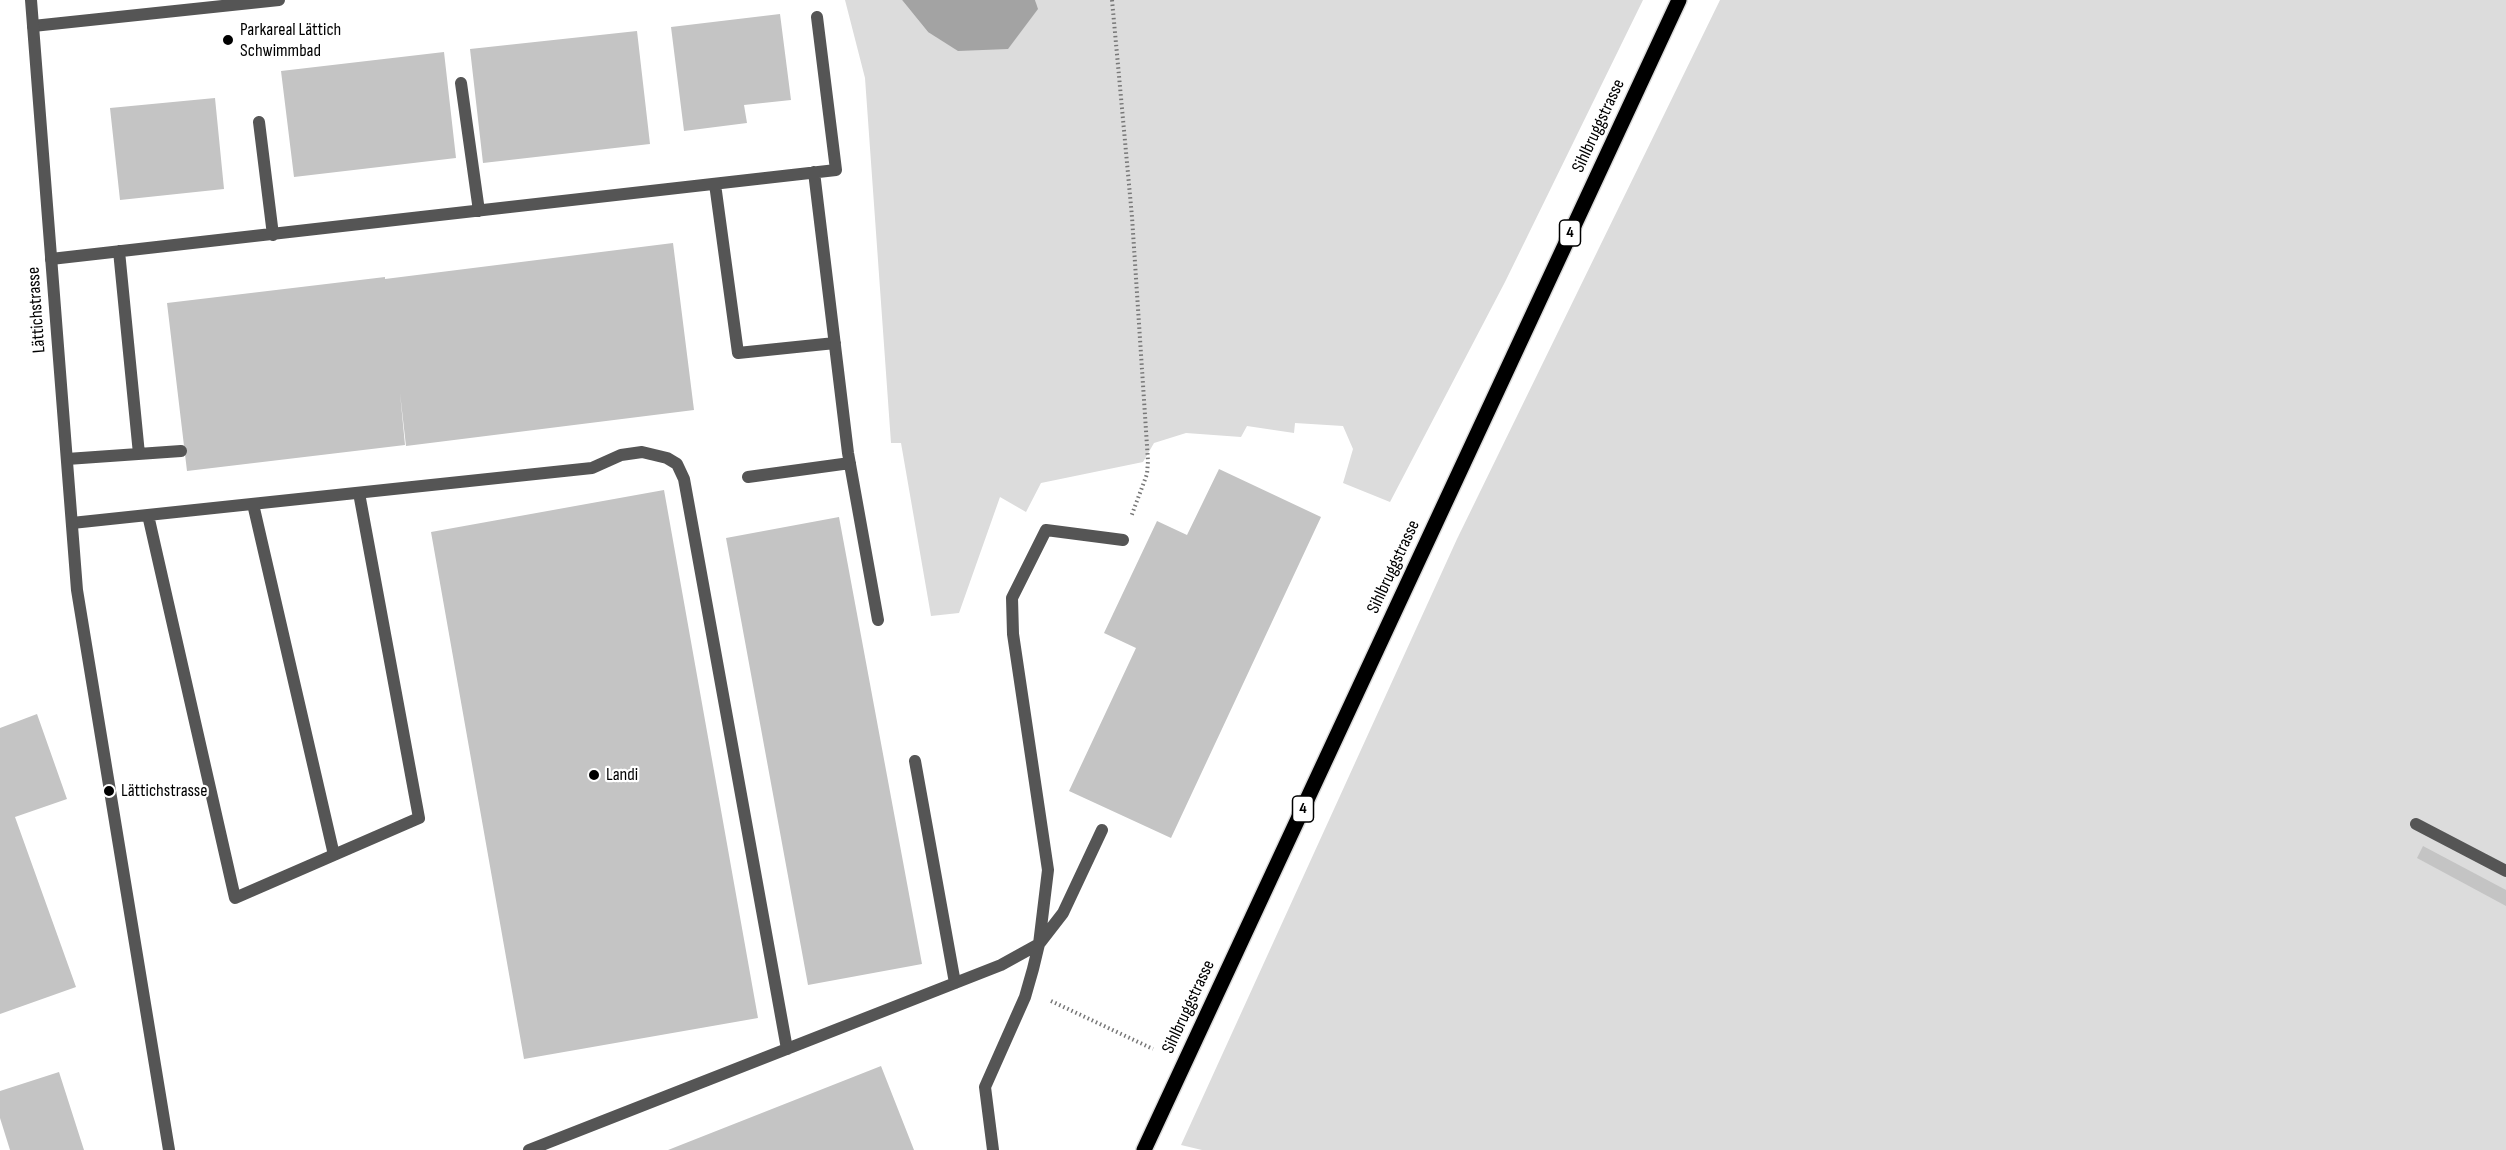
<!DOCTYPE html>
<html>
<head>
<meta charset="utf-8">
<style>
	body { margin:0 }
	canvas { display:block; background:#fff }
</style>
</head>
<body>
<canvas width="2506" height="1150"></canvas>
<script>
const g = document.querySelector('canvas').getContext('2d');
g.lineJoin = 'round';
function fillPath(path, color) {
  g.fillStyle = color;
  g.fill(path, 'evenodd');
}
function shape(rows) {
  const path = new Path2D();
  for (const r of rows) {
    path.moveTo(r[0], r[1]);
    for (let i = 2; i < r.length; i += 2) path.lineTo(r[i], r[i + 1]);
  }
  return path;
}
function strokePath(path, color, width, dash) {
  g.strokeStyle = color;
  g.lineWidth = width;
  g.lineCap = dash ? 'butt' : 'round';
  g.setLineDash(dash || []);
  g.stroke(path);
}
function label(font, color, halo, rows, align = 'center') {
  g.font = font + ' "Sofia Sans Condensed",sans-serif';
  g.lineWidth = 4.5;
  g.setLineDash([]);
  g.textBaseline = 'middle';
  g.strokeStyle = halo;
  g.fillStyle = color;
  for (const [text, x, y, turn = 0] of rows) {
    g.save();
    g.translate(x, y);
    g.rotate((+turn || 0) * Math.PI / 180);
    g.textAlign = isNaN(turn) ? turn : align;
    if (halo) g.strokeText(text, 0, 0);
    g.fillText(text, 0, 0);
    g.restore();
  }
}
fillPath(shape([
	[845,0,902,0,928,32,1037,9,1035,0,1643,0,1505,282,1390,502,1343,483,1353,449,1343,426,1295,423,1294,433,1247,426,1241,437,1186,433,1154,443,1143,462,1041,483,1026,512,1000,497,959,613,931,616,901,443,891,443,865,78],
	[1720,0,2506,0,2506,1150,1202,1150,1181,1145,1457,539]
]), '#dcdcdc');
fillPath(shape([
	[902,0,1035,0,1038,9,1008,49,958,51,928,32]
]), '#a3a3a3');
fillPath(shape([
	[780,14,791,100,744,105,747,123,684,131,671,27],
	[637,31,650,144,483,163,470,49],
	[444,52,456,158,294,177,281,71],
	[215,98,224,189,120,200,110,108],
	[673,243,694,410,406,446,400,393,405,445,187,471,167,303,385,277,385,279],
	[1219,469,1321,517,1171,838,1069,791,1136,648,1104,633,1157,521,1187,535],
	[664,490,758,1018,524,1059,431,532],
	[839,517,922,964,808,985,726,538],
	[37,714,67,799,15,817,76,987,0,1014,0,728],
	[2423,846,2506,890,2506,906,2417,858],
	[881,1066,914,1150,668,1150],
	[59,1072,84,1150,10,1150,0,1118,0,1091]
]), '#c4c4c4');
const primary = shape([
	[1144,1150,1679,0]
]);
strokePath(primary, '#dbdbdb', 18);
strokePath(shape([
	[1112,0,1132,217,1148,461,1147,474,1131,517],
	[1051,1001,1153,1049]
]), '#777', 4, [1.5, 3]);
strokePath(shape([
	[33,26,279,0],
	[461,83,479,211],
	[259,122,273,235],
	[814,172,848,453,878,620],
	[715,184,738,353,835,343],
	[119,251,139,454],
	[51,259,836,170,817,17],
	[67,459,181,451],
	[748,477,850,463],
	[253,504,334,855],
	[148,515,235,898,419,818,359,493],
	[72,523,592,468,621,455,642,452,667,458,677,464,684,479,787,1049],
	[915,761,955,983],
	[2416,824,2506,871],
	[529,1150,1001,965,1039,944,1063,913,1102,830],
	[993,1150,985,1087,1025,997,1033,969,1039,944,1048,870,1013,634,1012,598,1046,530,1123,540]
]), '#555', 12);
strokePath(shape([
	[31,0,77,590,169,1150]
]), '#555', 12);
strokePath(primary, '#000', 15);
for (const [x, y, r, color] of [
	[228,40,6,"#000"],
	[594,775,6,"#000"],
	[109,791,6,"#000"]
]) {
  const dot = new Path2D();
  dot.arc(x, y, r, 0, 2 * Math.PI);
  g.fillStyle = color;
  g.fill(dot);
  strokePath(dot, '#fff', 2);
}
for (const [x, y, w] of [
	[1570,233,21],
	[1303,809,21]
]) {
  const box = new Path2D();
  box.roundRect(x - w / 2, y - 13, w, 26, 4.5);
  g.fillStyle = '#fff';
  g.fill(box);
  strokePath(box, '#000', 1.5);
}
label('bold 16px', '#000', null, [
	["4",1570,233],
	["4",1303,809]
]);
label('18px', '#000', '#fff', [
	["Parkareal Lättich",240,30],
	["Schwimmbad",240,51],
	["Landi",606,775],
	["Lättichstrasse",121,791]
], 'left');
label('18px', '#000', '#fff', [
	["Sihlbruggstrasse",1599,126,-65],
	["Lättichstrasse",37,310,-94],
	["Sihlbruggstrasse",1394,567,-65],
	["Sihlbruggstrasse",1189,1007,-65]
]);
</script>
</body>
</html>
